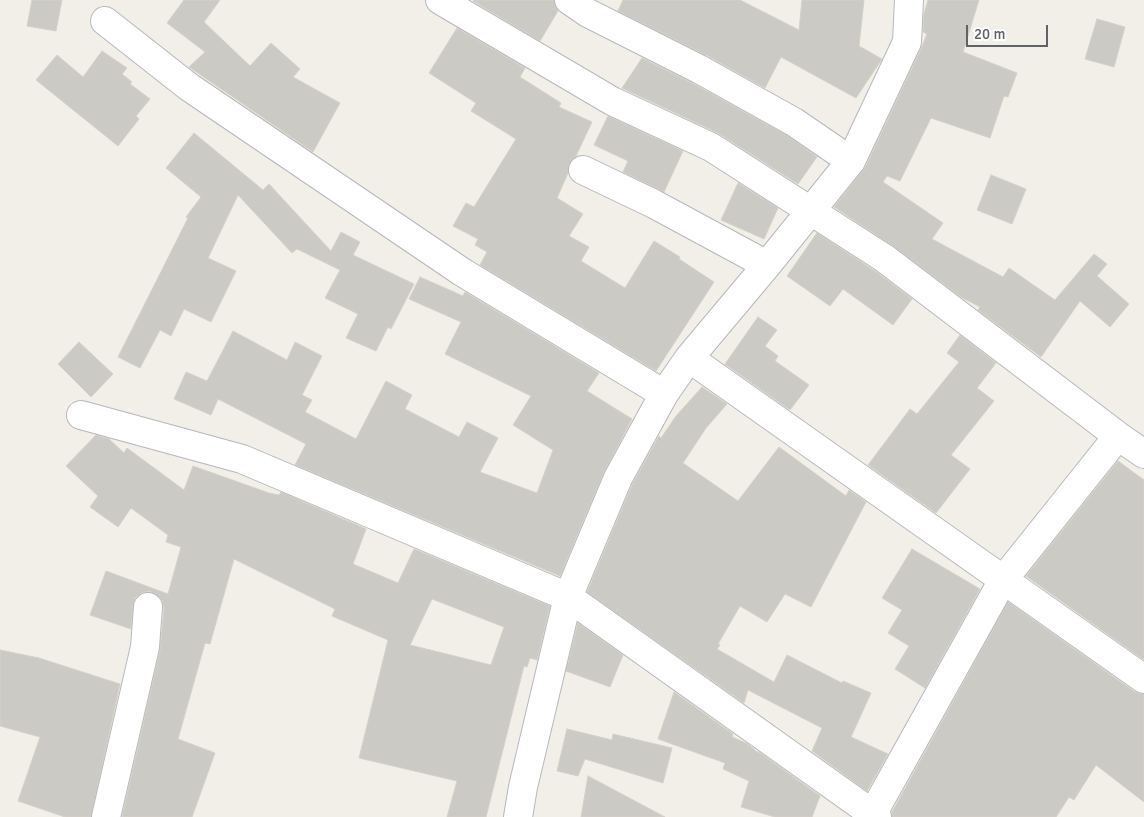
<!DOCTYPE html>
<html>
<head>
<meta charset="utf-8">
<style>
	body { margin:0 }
	#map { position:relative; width:1144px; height:817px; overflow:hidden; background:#f1efe8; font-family:Signika,sans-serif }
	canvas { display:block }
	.scale { position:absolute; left:966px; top:25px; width:82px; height:22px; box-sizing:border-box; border:2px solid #5f6368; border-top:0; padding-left:6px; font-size:15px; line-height:18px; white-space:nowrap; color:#5f6368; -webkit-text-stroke:4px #fff; paint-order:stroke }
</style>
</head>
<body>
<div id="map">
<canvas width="1144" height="817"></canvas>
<div class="scale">20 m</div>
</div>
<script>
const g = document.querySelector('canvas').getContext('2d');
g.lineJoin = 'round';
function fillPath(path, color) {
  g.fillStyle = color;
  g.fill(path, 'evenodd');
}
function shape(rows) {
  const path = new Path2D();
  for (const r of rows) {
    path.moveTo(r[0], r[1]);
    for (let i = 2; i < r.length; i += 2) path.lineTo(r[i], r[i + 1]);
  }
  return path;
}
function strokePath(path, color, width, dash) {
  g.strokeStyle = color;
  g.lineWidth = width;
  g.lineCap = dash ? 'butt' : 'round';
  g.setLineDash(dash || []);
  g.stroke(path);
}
const building = shape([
	[32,0,62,0,56,31,27,26,32,0],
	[184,0,220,0,204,22,250,66,271,43,300,69,293,77,340,103,313,152,189,67,205,52,167,23,184,0],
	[474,0,554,0,555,6,558,11,540,41,473,1,474,0],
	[623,0,740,0,799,30,802,0,864,0,859,46,882,59,856,98,781,57,765,88,706,55,618,11,623,0],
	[928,0,979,0,963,52,1017,73,1008,97,1004,96,990,138,931,118,900,181,887,176,883,182,943,223,932,239,1003,277,1009,268,1055,300,1094,254,1107,264,1097,276,1129,304,1110,327,1080,301,1041,357,978,310,980,307,961,297,893,246,834,207,865,168,921,49,927,34,923,32,924,14,928,0],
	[1097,19,1125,27,1114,67,1085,59,1097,19],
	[457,28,525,68,520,77,561,103,559,107,592,122,576,156,569,164,568,173,557,198,583,214,569,236,589,247,581,261,625,288,654,241,680,257,679,259,714,282,656,371,480,265,487,252,475,245,478,239,453,226,466,203,474,207,516,139,471,111,476,103,429,73,457,28],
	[102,51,127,68,122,74,132,82,130,84,150,99,136,116,139,119,118,146,36,80,57,55,83,77,102,51],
	[642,58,692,83,786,135,817,157,798,184,718,133,622,88,642,58],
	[608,116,683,151,664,192,623,172,628,161,594,145,608,116],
	[194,133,263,190,269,184,331,251,341,232,360,242,353,255,414,284,391,329,388,327,376,351,346,338,358,314,325,298,340,270,297,249,292,253,238,195,208,258,236,271,211,322,184,309,171,336,160,330,140,368,118,357,188,218,186,217,201,197,166,168,194,133],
	[991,175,1026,189,1012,224,977,210,991,175],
	[738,183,778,208,764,239,721,220,738,183],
	[817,233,875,271,912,299,893,325,843,289,830,306,787,276,817,233],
	[420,277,463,296,465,292,599,373,587,391,632,419,604,472,560,576,295,465,306,444,218,399,211,415,174,399,186,372,207,381,233,331,287,360,295,342,322,356,302,395,312,400,305,412,356,439,386,381,412,395,405,409,459,437,467,422,498,438,480,472,537,493,553,450,513,425,531,396,445,354,461,322,409,299,420,277],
	[758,317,777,330,765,346,778,356,775,361,809,385,790,410,725,364,758,317],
	[960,335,996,363,977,388,994,401,951,455,970,469,936,513,868,465,910,409,917,414,959,362,947,353,960,335],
	[79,342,113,374,91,397,58,364,79,342],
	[702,387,727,404,706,428,683,463,738,501,779,447,846,496,849,490,866,502,811,607,785,594,767,622,740,606,718,644,720,645,717,649,774,682,787,655,842,683,843,681,871,693,851,737,888,754,867,791,812,751,822,728,748,690,744,703,587,592,632,485,659,436,661,438,676,416,702,387],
	[96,435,109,439,124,453,127,448,184,490,193,466,269,493,279,495,281,492,366,529,353,564,398,583,414,549,550,606,537,660,530,658,527,667,524,666,486,817,447,817,457,781,359,758,388,640,332,616,335,609,234,559,210,644,205,643,178,739,215,753,192,817,122,817,160,650,164,608,162,600,156,594,149,591,141,593,135,598,133,605,131,629,90,615,106,571,168,594,181,547,166,542,168,535,131,508,118,527,90,507,98,496,66,466,96,435],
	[432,599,504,627,491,665,410,645,432,599],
	[1118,461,1144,480,1144,660,1026,576,1118,461],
	[912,549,980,589,925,688,895,669,909,646,888,633,902,610,882,598,912,549],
	[1008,602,1135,692,1144,694,1144,802,1096,765,1074,800,1069,797,1056,817,892,817,892,812,1008,602],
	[578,623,623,655,610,687,566,671,578,623],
	[0,650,39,658,120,684,91,817,65,817,18,801,40,737,0,726,0,650],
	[674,692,733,734,732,737,746,743,755,750,755,751,760,753,820,796,812,817,775,817,741,807,749,781,723,769,725,763,658,739,674,692],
	[567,729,612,740,613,734,672,748,663,783,585,759,578,776,557,771,567,729],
	[588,776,665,817,581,817,588,776]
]);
fillPath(building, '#cccac5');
strokePath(building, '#d6d1c6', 1);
const minor = shape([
	[440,0,612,101,711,147,884,258,1118,436,1144,454],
	[569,0,588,13,699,69,794,122,851,161],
	[105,21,189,87,462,272,664,394],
	[583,170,654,204,767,265],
	[689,358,1144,679],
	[81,415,242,459,568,597,877,817],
	[873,813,1003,580,1118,436],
	[106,817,145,647,148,607],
	[518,817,523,787,568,597,618,478,664,394,689,358,767,265,851,161,907,42,909,0]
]);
strokePath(minor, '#b5b8bc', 30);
strokePath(minor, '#fff', 28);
</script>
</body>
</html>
